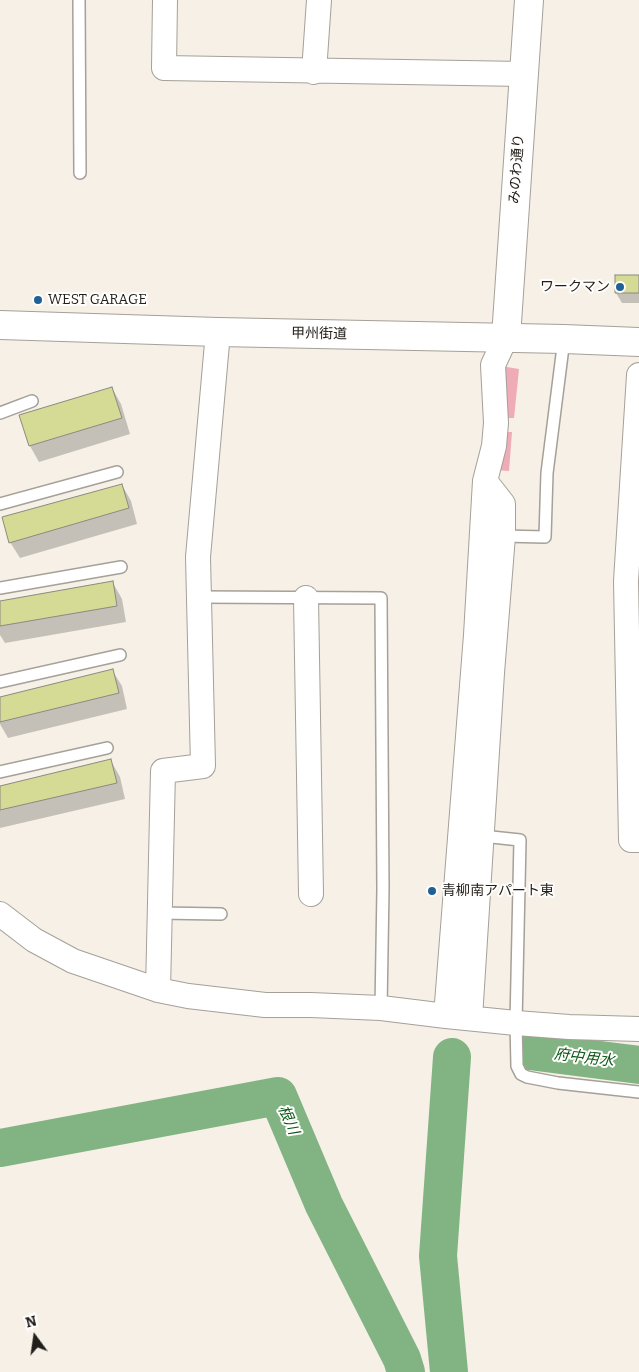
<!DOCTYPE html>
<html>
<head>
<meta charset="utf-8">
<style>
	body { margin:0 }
	#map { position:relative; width:639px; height:1372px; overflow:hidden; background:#f6f0e7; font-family:Bitter,serif }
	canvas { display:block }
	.north { position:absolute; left:10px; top:1312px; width:50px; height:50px; -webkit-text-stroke:4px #fffefc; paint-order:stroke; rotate:346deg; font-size:14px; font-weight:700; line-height:20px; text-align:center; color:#211e1b }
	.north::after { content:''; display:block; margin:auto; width:18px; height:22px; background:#211e1b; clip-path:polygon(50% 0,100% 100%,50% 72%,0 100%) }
</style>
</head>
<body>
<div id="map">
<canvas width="639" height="1372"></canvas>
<div class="north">N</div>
</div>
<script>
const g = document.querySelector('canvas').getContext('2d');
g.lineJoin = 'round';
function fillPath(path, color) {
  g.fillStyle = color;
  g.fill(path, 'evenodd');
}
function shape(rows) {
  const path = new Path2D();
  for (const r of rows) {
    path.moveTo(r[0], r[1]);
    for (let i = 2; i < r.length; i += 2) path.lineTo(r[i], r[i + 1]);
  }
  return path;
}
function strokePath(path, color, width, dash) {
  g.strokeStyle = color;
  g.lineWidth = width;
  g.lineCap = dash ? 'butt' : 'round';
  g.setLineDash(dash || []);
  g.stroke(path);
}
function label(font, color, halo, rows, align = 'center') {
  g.font = font + ' Bitter,"Noto Sans JP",serif';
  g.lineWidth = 4;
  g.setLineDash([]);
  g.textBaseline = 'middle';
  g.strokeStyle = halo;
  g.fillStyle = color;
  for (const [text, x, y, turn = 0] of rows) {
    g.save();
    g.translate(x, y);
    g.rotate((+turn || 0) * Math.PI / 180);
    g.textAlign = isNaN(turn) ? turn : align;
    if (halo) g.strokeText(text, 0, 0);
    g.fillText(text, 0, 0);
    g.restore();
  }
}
fillPath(shape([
	[501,366,519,369,514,418,502,418],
	[502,432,512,432,509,471,494,470]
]), '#efacb6');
fillPath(shape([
	[639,276,639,303,622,303,616,293],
	[112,388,121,404,130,434,39,462,30,446,20,416],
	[122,485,131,501,137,524,20,558,10,542],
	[113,583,122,599,126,622,5,643,0,635,0,602],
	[112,670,122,686,127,709,8,738,0,724,0,698],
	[111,761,120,777,125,799,0,828,0,787]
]), '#0003');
strokePath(shape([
	[529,1051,639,1065],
	[0,1148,278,1096,324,1205,402,1359,406,1372],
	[449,1372,438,1256,452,1057]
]), '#82b483', 38);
const building = shape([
	[615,275,639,275,639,293,615,293,615,275],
	[112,387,122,418,29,446,19,415,112,387],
	[122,484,129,508,9,543,2,517,122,484],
	[113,581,117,606,0,626,0,601,113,581],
	[113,669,119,693,0,722,0,697,113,669],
	[111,759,117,783,0,810,0,786,111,759]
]);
fillPath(building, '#d5da95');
strokePath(building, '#898a81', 1);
const service = shape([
	[79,0,80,173],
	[0,413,32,401],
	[0,504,117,472],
	[503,536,545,537,547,473,564,339],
	[0,588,121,567],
	[198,597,381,598,383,889,381,1008],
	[0,682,120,655],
	[0,772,107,748],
	[482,836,520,840,516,1023,517,1066,521,1074,527,1077,558,1083,639,1092],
	[160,913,221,914]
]);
const minor = shape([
	[165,0,164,68,524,74],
	[314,72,319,0],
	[639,375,626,581,631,840,639,840],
	[306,598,311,894],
	[0,914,34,940,73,961,158,990,188,996,265,1005,311,1005,381,1008,446,1016,516,1023,569,1027,639,1029],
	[158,990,163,771,203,766,198,557,218,332],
	[446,1016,476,635,485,481,494,446,496,423,493,365,506,337],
	[470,1018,492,673,503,536,503,504,485,481]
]);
const tertiary = shape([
	[506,337,529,0]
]);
const secondary = shape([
	[0,325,218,332,564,339,639,342]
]);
strokePath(service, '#a5a098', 14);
strokePath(minor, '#a5a098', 26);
strokePath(tertiary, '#a5a098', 30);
strokePath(secondary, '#a5a098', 30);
strokePath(service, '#fff', 11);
strokePath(minor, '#fff', 24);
strokePath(tertiary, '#fff', 28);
strokePath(secondary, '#fff', 28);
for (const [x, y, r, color] of [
	[620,287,5,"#1f6096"],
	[38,300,5,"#1f6096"],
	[432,891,5,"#1f6096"]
]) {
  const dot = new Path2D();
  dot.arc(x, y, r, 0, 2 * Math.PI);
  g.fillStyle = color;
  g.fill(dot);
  strokePath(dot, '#fffefc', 2);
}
label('14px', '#211e1b', '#fffefc', [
	["みのわ通り",517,169,-86],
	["甲州街道",319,334,1]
]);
label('14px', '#211e1b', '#fffefc', [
	["ワークマン",610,287,"right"],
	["WEST GARAGE",48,300],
	["青柳南アパート東",442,891]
], 'left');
label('italic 15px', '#0a5718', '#fffefc', [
	["府中用水",584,1058,7],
	["根川",288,1120,67]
]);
</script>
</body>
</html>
